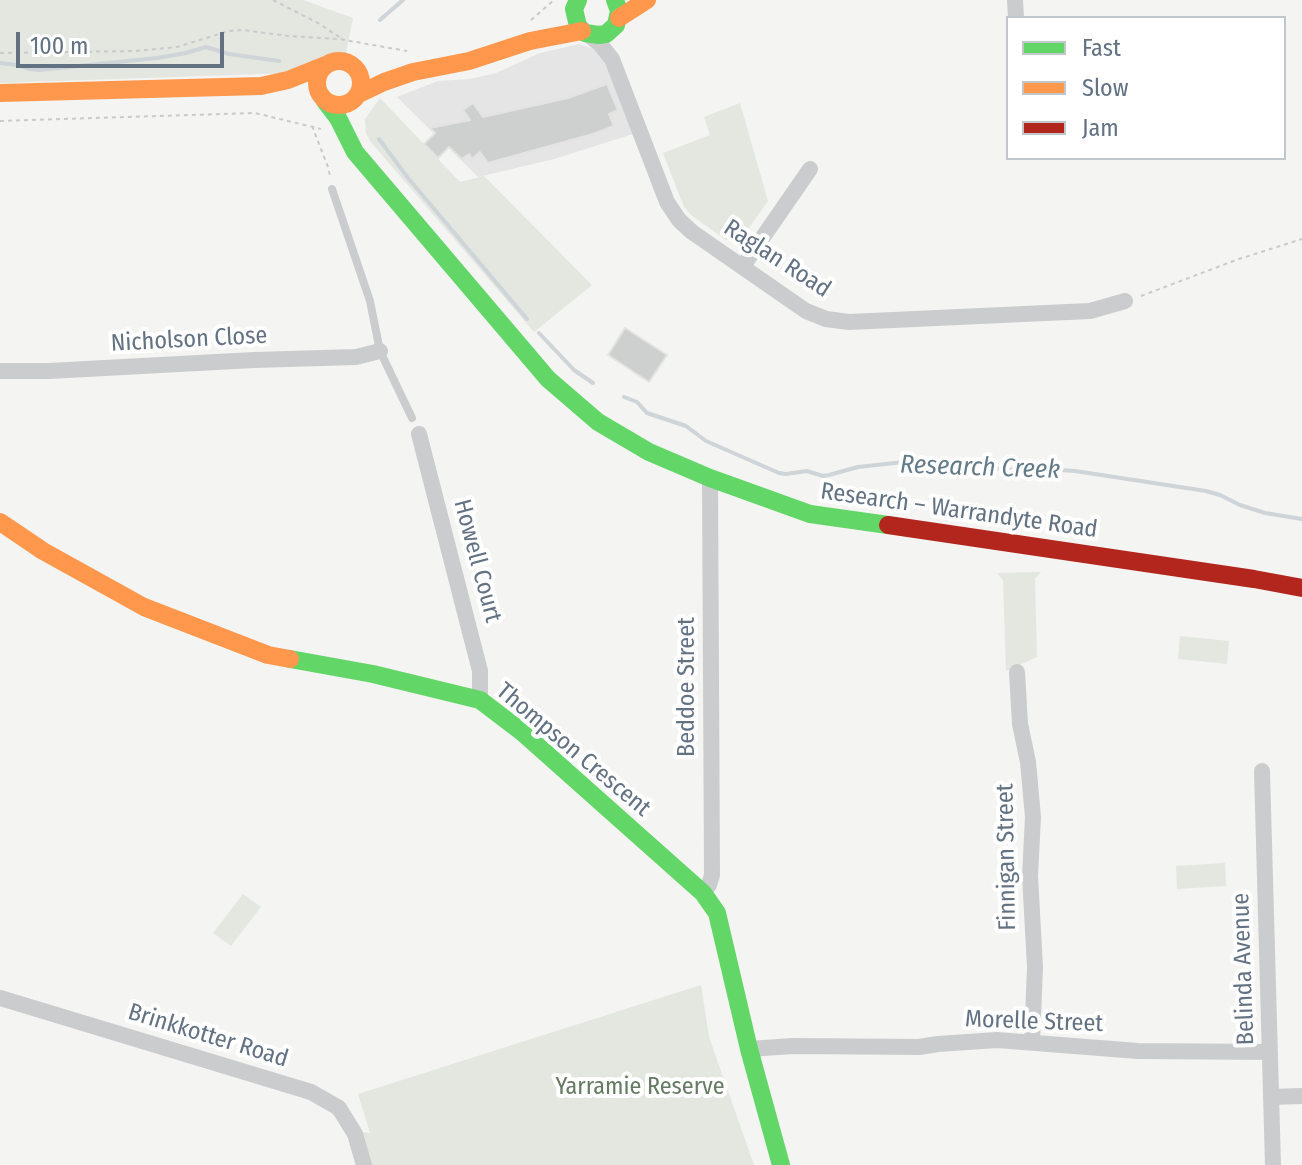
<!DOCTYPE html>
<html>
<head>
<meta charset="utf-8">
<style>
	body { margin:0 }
	#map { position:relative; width:1302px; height:1165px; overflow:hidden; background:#f4f4f2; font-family:"Fira Sans Condensed",sans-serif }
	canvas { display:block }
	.legend { position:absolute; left:1006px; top:16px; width:280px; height:144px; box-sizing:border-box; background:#fff; border:2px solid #c1c7cd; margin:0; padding:10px 14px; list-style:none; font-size:24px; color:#637283 }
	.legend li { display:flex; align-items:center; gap:16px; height:40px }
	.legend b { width:40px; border:2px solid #c1c7cd }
	.scale { position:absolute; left:16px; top:32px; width:208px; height:36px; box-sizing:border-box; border:4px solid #637283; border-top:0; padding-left:10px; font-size:24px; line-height:28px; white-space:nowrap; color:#637283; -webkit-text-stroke:6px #fff; paint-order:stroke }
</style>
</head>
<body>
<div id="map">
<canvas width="1302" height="1165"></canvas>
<ul class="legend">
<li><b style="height:10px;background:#63d668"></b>Fast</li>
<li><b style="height:10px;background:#ff974d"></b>Slow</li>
<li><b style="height:10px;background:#b3261e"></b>Jam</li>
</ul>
<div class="scale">100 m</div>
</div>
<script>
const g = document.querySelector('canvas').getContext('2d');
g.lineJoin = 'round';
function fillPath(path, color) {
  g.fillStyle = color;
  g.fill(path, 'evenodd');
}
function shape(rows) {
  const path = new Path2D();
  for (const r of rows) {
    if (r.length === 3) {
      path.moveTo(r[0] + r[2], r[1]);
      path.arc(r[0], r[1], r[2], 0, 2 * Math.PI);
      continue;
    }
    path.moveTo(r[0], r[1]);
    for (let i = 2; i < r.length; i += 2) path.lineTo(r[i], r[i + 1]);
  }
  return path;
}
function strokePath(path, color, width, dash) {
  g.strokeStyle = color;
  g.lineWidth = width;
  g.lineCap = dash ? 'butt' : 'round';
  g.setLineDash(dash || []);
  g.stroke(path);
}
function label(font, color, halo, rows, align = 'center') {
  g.font = font + ' "Fira Sans Condensed",sans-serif';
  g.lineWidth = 8;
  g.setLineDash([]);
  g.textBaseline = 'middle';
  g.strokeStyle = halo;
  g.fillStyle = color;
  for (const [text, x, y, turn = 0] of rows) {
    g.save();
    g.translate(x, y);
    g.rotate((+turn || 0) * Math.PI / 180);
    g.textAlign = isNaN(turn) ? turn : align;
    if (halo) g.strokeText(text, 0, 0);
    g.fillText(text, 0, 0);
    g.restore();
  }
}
fillPath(shape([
	[579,44,601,51,633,134,554,159,478,177,397,97,438,81,470,79,496,73,540,53]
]), '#e4e5e4');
fillPath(shape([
	[0,0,303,0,353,18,346,53,329,55,292,73,0,83],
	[380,98,460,182,484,176,592,285,534,332,370,141,366,133,365,119],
	[740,103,768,201,742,238,726,240,691,215,684,207,663,153,710,135,704,117],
	[1041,572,1035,579,1037,657,1006,671,1003,580,997,573],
	[1180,636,1229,641,1227,664,1178,659],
	[1225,863,1226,886,1177,889,1176,866],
	[243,894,261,907,231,946,213,933],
	[701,985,709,1037,754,1165,371,1165,361,1132,370,1133,358,1094]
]), '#e3e7e0');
strokePath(shape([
	[380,20,403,0],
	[0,63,18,65,29,69,39,70,157,58,186,53,206,47,229,54,279,61],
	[379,139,408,178,527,319],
	[539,333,574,370,593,383],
	[624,397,637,402,647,413,686,426,706,441,779,473,786,474,807,471,823,476,829,475,858,467,904,462,950,470,992,468,1026,471,1045,469,1075,471,1206,491,1220,495,1240,505,1265,513,1302,519]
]), '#ced4d8', 4);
const building = shape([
	[607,84,618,110,609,114,614,126,593,134,488,163,480,152,472,159,469,154,462,159,449,147,438,158,424,144,435,133,430,128,470,120,463,110,473,103,483,117,568,98,607,84],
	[625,328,667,355,649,382,608,355,625,328]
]);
fillPath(building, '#cecfcf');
strokePath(building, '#e3e3e2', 2);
strokePath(shape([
	[273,0,318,23,341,38],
	[531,20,554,0],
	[0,53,136,51,177,47,229,31,243,30,288,36,339,39,407,51],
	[0,121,255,113,321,129],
	[312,126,328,167,330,176],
	[1141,296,1236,260,1302,239]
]), '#cacaca', 2, [4, 4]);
strokePath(shape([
	[332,189,370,301,380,351,412,418]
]), '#cbcccd', 8);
strokePath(shape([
	[1015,0,1016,18],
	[586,33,600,44,612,59,667,202,679,220,692,232,806,311,826,319,849,322,1090,311,1125,301],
	[743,266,810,169],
	[0,371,49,371,254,360,356,357,380,351],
	[419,434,480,671,480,700],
	[1017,672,1020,724,1028,762,1033,817,1030,876,1035,967,1032,1042],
	[1262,771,1273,1165],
	[703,893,709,885,712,875,710,478],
	[0,998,311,1092,339,1108,355,1134,364,1165],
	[749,1049,793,1046,919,1047,938,1044,997,1040,1138,1051,1270,1052],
	[1271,1097,1302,1096]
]), '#cbcccd', 16);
strokePath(shape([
	[578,0,574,9,578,26,585,33,599,35,606,34,616,25,619,11,615,0],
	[325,101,338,118,355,152,548,379,598,422,649,452,710,478,810,514,888,525],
	[290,659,373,674,480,700,522,732,703,893,717,913,749,1049,781,1165]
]), '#63d668', 18);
strokePath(shape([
	[619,18,647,0],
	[339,83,22],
	[0,93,261,86,288,80,328,64],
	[359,94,384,82,413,72,469,61,530,41,582,31],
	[0,522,43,551,144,607,268,655,290,659]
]), '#ff974d', 18);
strokePath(shape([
	[888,525,1254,579,1302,588]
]), '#b3261e', 18);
label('24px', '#637283', '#fff', [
	["Raglan Road",777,259,33],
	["Nicholson Close",189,340,-3],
	["Research – Warrandyte Road",959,511,8],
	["Howell Court",477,561,75],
	["Beddoe Street",687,687,-90],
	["Thompson Crescent",573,750,40],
	["Finnigan Street",1007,857,-91],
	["Belinda Avenue",1244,969,-92],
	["Morelle Street",1034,1022,2],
	["Brinkkotter Road",208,1036,17]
]);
label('24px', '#657a62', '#fff', [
	["Yarramie Reserve",640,1087]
]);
label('italic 26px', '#637a87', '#fff', [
	["Research Creek",980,468,2]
]);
</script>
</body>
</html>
